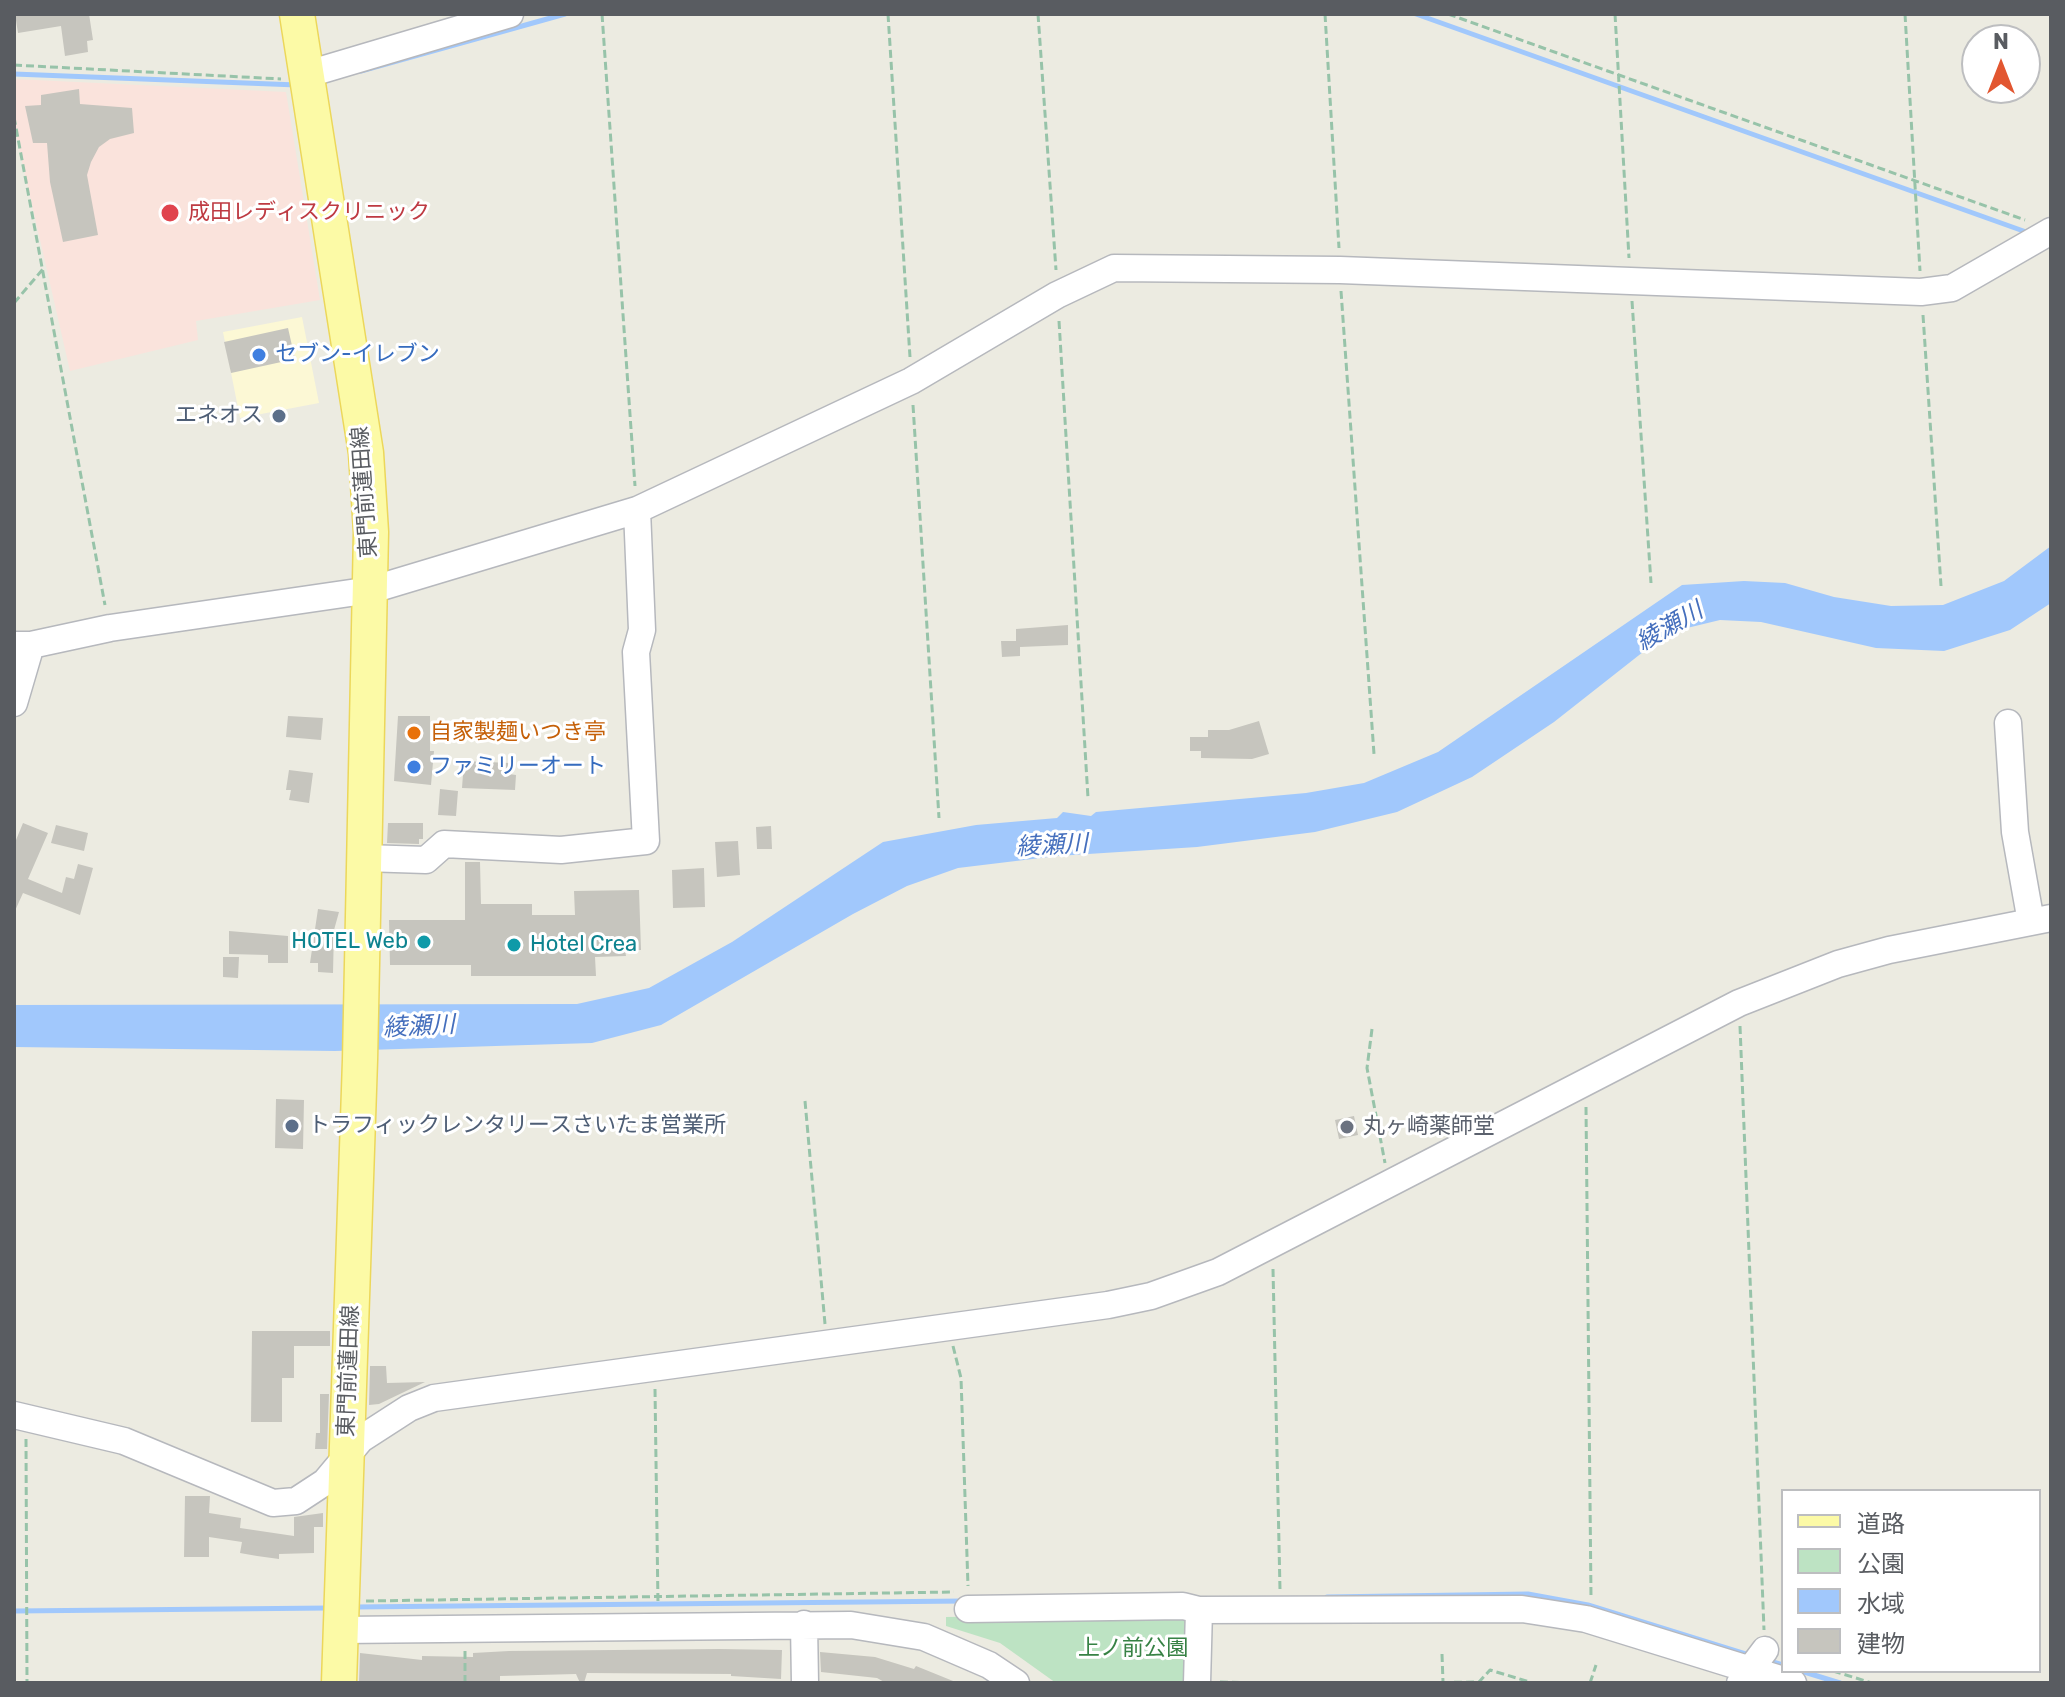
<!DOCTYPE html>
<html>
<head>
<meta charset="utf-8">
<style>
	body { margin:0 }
	#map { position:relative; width:2065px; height:1697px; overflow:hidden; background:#ecebe1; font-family:Rubik,"Noto Sans JP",sans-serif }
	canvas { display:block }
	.frame { position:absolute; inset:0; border:16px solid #595c61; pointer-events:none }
	.legend { position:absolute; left:1781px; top:1489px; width:260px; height:184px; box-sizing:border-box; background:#fff; border:2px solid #bdbec0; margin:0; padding:10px 14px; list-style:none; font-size:24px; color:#595c61 }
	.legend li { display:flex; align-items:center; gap:16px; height:40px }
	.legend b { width:40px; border:2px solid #bdbec0 }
	.north { position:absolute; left:1961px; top:24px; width:80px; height:80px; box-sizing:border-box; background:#fff; border:2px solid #bdbec0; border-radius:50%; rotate:0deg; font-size:22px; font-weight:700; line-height:32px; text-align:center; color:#595c61 }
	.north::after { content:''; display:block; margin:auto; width:28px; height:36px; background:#e25630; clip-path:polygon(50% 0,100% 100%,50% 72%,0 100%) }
</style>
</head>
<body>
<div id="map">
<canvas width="2065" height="1697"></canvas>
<div class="frame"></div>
<ul class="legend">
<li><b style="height:10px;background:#fcfaa6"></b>道路</li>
<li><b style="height:22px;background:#bde3c3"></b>公園</li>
<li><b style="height:22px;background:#a1c8fc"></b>水域</li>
<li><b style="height:22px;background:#c6c5be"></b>建物</li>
</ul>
<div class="north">N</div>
</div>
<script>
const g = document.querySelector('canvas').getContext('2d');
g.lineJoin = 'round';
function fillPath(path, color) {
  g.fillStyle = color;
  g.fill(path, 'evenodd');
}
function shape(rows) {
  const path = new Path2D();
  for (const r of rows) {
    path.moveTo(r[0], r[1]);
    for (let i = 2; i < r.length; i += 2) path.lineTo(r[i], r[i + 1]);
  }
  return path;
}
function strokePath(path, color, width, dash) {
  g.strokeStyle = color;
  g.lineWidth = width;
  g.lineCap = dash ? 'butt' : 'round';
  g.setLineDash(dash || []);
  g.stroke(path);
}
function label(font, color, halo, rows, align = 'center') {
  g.font = font + ' Rubik,"Noto Sans JP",sans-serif';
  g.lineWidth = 6;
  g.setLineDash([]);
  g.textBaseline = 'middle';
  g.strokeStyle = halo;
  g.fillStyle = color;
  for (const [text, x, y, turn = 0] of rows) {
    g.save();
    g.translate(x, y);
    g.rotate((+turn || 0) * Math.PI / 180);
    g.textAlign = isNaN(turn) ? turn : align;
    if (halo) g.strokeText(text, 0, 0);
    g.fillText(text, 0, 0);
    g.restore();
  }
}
fillPath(shape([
	[302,317,319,403,240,418,223,332]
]), '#fcf8d5');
fillPath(shape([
	[14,79,286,92,320,300,196,321,198,340,70,371,14,126]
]), '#fae3dc');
fillPath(shape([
	[1182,1613,1189,1620,1188,1683,1056,1683,1000,1643,946,1626,946,1617]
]), '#bde3c3');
fillPath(shape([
	[2051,546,2051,603,2010,630,1944,651,1876,648,1761,622,1720,620,1687,628,1643,652,1554,722,1472,777,1397,812,1315,832,1197,847,1057,856,958,868,907,886,853,914,661,1025,592,1043,335,1051,14,1047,14,1005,577,1004,649,988,732,942,883,842,976,825,1057,818,1063,812,1091,816,1096,812,1306,793,1364,783,1438,752,1682,585,1744,581,1785,583,1834,597,1891,606,1943,605,2004,581]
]), '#a1c8fc');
strokePath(shape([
	[1416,14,2029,233],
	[361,71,565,14],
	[14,74,297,85],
	[1327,1597,1528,1594,1588,1605,1752,1656],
	[355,1607,965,1601],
	[14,1611,329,1608],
	[1766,1660,1783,1665],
	[1801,1671,1840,1683]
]), '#a1c8fc', 5);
fillPath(shape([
	[15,14,89,14,93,40,87,41,88,52,65,56,61,26,18,33],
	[79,89,80,104,132,108,134,133,110,139,99,147,91,162,87,175,98,235,63,242,50,182,47,143,33,143,25,106,41,105,41,95],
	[288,328,295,359,231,373,224,342],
	[1068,625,1068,645,1020,647,1020,656,1002,657,1001,641,1016,641,1016,629],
	[288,716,323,718,321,740,286,737],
	[398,716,430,716,430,751,434,751,431,785,394,781],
	[1259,721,1269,754,1252,759,1201,758,1201,751,1190,751,1190,737,1208,737,1208,730,1229,730],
	[464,761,510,763,509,774,516,775,515,790,462,788],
	[289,770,313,773,309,803,289,800,291,790,286,790],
	[440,789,458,791,456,816,438,815],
	[23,823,48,833,28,879,62,893,66,877,74,879,78,864,93,868,80,915,23,893,14,913,14,845],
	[388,823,423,823,423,839,419,839,419,844,387,843],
	[56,825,88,833,84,851,51,843],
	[771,826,772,849,757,849,756,827],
	[738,841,740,875,717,877,715,842],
	[465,862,480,862,481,904,532,904,532,915,575,915,574,891,639,890,641,950,625,950,626,956,595,957,596,976,471,976,471,965,390,965,389,920,465,920],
	[704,868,705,907,673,908,672,870],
	[318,909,339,912,334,930,333,973,318,972,318,963,310,963],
	[229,931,288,936,288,963,268,963,268,955,229,954],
	[223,957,239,957,238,978,223,977],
	[276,1099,304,1100,303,1149,275,1148],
	[1354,1116,1358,1135,1339,1139,1335,1120],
	[252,1331,330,1331,330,1346,294,1346,294,1378,282,1378,282,1422,251,1422],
	[370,1366,386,1366,387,1383,425,1382,379,1404,369,1405],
	[320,1394,329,1394,327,1449,315,1449,316,1433,320,1433],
	[185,1496,210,1496,209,1513,241,1518,240,1528,294,1536,294,1517,323,1513,323,1527,314,1527,314,1553,279,1554,279,1559,257,1556,240,1553,242,1542,209,1537,209,1557,184,1557],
	[719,1649,782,1650,781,1679,731,1676,731,1674,587,1673,584,1683,580,1683,576,1674,500,1676,500,1681,450,1683,359,1683,360,1653,422,1660,422,1656,473,1657,473,1653,509,1651],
	[820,1652,875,1657,914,1669,916,1666,958,1683,886,1683,877,1678,821,1672]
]), '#c6c5be');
const minor = shape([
	[308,74,510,14],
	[14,645,31,645,110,628,371,590,637,510,911,381,1057,295,1114,268,1340,270,1921,292,1952,288,2051,231],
	[14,703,31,645],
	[2008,723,2015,832,2031,922],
	[364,858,426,860,444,844,561,850,646,841,636,652,642,630,637,510],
	[14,1415,124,1441,273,1503,296,1501,325,1482,361,1439,409,1408,434,1398,1108,1305,1151,1296,1218,1272,1739,1003,1838,964,1889,950,2051,918],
	[968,1609,1183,1606,1199,1610,1522,1609,1586,1619,1793,1683],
	[804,1624,805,1683],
	[341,1630,851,1625,924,1637,989,1665,1016,1683],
	[1197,1683,1199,1610],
	[1740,1683,1765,1650]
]);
const major = shape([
	[297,14,366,453,371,532,360,1060,339,1683]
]);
strokePath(minor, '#b6b8bd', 29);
strokePath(major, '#ecd75a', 37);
strokePath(shape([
	[602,14,635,486],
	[888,14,910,357],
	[1038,14,1056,270],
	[1325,14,1339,248],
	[1448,14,2025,220],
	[1615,14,1629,258],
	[1905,14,1920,271],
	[14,65,281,79],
	[14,117,105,605],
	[1341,291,1374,754],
	[1632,301,1651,583],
	[14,303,43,269],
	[1923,315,1941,586],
	[1059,321,1088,798],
	[913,405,939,818],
	[1740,1026,1764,1630],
	[1372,1029,1367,1068,1385,1163],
	[805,1101,825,1324],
	[1586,1107,1591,1597],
	[1273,1269,1280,1590],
	[953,1346,961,1378,968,1586],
	[655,1389,658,1605],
	[26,1439,27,1683],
	[366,1601,954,1592],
	[465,1651,465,1683],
	[1442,1654,1443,1682],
	[1833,1671,1872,1683],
	[1220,1682,1257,1683],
	[1406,1683,1479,1682,1490,1670,1533,1683],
	[1590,1683,1596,1665]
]), '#97c3a9', 3, [8, 4]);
strokePath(minor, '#fff', 26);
strokePath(major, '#fcfaa6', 34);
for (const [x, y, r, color] of [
	[170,213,10,"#e0444e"],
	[259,355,8,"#3f7fe0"],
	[279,416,8,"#5c6f8a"],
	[414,733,8,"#e8710a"],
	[414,767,8,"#3f7fe0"],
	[424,942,8,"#0f9aa8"],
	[514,945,8,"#0f9aa8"],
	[292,1126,8,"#5c6f8a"],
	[1347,1127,8,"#6b7280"]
]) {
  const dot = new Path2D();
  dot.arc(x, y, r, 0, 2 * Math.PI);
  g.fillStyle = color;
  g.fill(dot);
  strokePath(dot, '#fff', 3);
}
label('22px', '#be3a42', '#fff', [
	["成田レディスクリニック",188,213]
], 'left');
label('22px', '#366cbe', '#fff', [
	["セブン-イレブン",275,355],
	["ファミリーオート",430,767]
], 'left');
label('22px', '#4e5e75', '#fff', [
	["エネオス",263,416],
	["トラフィックレンタリースさいたま営業所",308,1126,"left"]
], 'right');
label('22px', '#595c61', '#fff', [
	["東門前蓮田線",365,492,-94],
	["東門前蓮田線",349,1371,-88]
]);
label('22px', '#c56008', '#fff', [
	["自家製麺いつき亭",430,733]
], 'left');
label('22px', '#0d838f', '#fff', [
	["HOTEL Web",408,942],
	["Hotel Crea",530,945,"left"]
], 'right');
label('22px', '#5b616d', '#fff', [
	["丸ヶ崎薬師堂",1363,1127]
], 'left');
label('22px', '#378245', '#fff', [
	["上ノ前公園",1133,1649]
]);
label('italic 24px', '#456fbd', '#fff', [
	["綾瀬川",1670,627,-30],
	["綾瀬川",1052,846,-3],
	["綾瀬川",419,1027,-3]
]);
</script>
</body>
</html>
